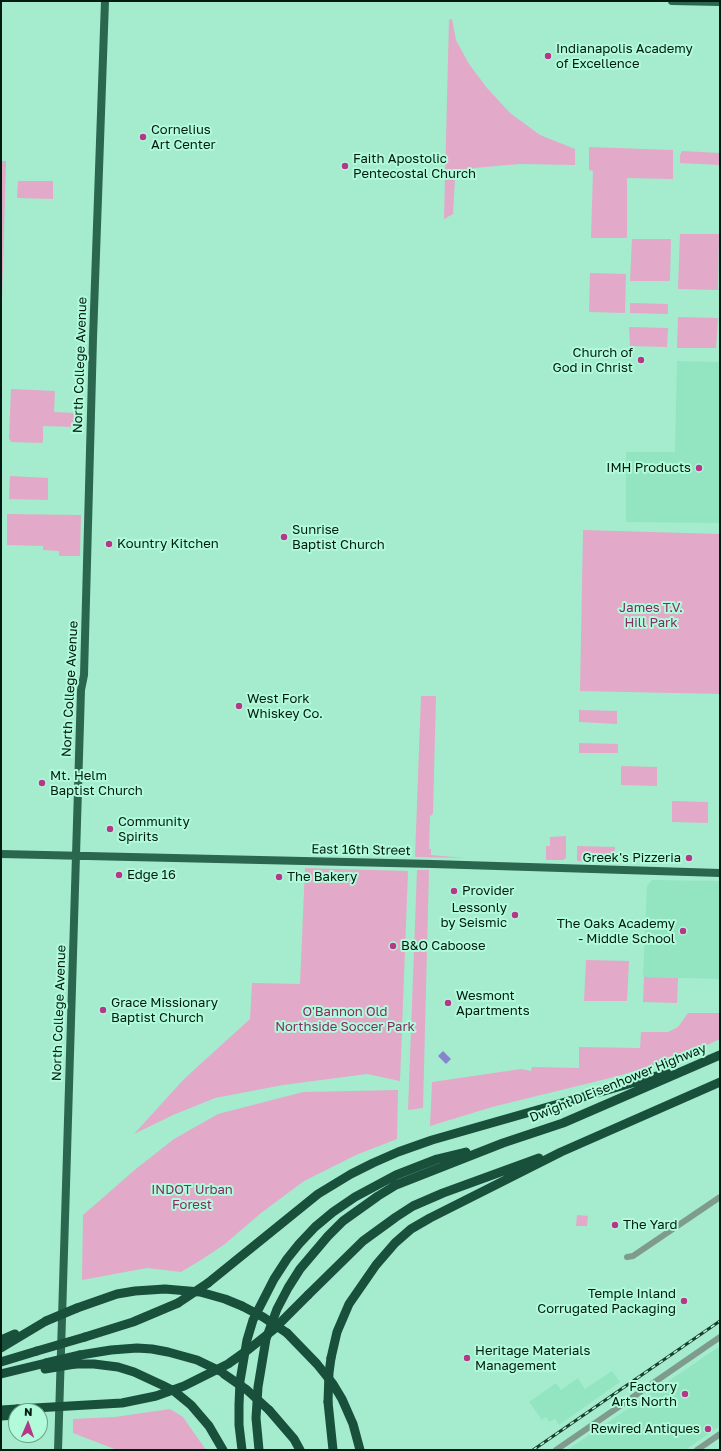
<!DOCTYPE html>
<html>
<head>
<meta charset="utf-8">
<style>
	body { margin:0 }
	#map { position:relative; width:721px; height:1451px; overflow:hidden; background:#a4eccd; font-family:"Golos Text",sans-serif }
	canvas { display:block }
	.frame { position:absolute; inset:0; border:2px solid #001b11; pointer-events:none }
	.north { position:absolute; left:8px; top:1403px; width:40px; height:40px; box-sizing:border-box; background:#b1fada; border:1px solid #6aa18a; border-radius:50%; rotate:2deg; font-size:11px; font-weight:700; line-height:16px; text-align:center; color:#001b11 }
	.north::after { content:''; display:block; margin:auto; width:14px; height:18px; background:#b53888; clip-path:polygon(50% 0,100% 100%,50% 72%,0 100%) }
</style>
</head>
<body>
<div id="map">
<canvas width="721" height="1451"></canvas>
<div class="frame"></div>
<div class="north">N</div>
</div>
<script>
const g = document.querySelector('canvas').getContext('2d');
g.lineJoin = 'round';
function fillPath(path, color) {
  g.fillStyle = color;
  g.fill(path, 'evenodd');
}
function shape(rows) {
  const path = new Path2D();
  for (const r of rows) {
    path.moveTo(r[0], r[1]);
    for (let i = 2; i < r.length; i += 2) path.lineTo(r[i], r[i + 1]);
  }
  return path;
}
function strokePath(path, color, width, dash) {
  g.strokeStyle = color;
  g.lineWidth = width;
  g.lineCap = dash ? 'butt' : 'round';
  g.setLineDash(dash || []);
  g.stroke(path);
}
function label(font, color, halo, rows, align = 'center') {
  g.font = font + ' "Golos Text",sans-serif';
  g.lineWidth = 4;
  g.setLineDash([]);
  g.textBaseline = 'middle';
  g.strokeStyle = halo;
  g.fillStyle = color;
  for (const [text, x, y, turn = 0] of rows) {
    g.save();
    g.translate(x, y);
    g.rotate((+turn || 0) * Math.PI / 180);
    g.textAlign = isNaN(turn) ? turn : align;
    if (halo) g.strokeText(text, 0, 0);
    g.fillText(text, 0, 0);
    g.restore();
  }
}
fillPath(shape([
	[677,361,720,362,720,523,626,522,626,452,675,452],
	[652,880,720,881,720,979,643,977,647,886],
	[720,1346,720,1426,685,1450,567,1450],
	[612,1371,620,1382,559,1425,555,1419,549,1422,546,1417,542,1420,529,1402,556,1383,561,1390,578,1378,585,1389]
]), '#93e5c2');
fillPath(shape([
	[452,19,456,40,469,64,487,88,510,113,540,135,575,149,575,165,520,164,474,168,455,178,453,214,444,219,449,20],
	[589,147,673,150,673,179,627,178,627,238,591,238,593,171,589,170],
	[682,151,720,153,720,165,680,163,680,155],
	[1,161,6,161,1,336],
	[18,181,53,181,53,199,17,198],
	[680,234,719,234,718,290,678,289],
	[632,239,671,239,670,281,630,281],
	[590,273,626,274,625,313,589,312],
	[630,303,668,304,668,314,630,313],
	[678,317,718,318,716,348,677,348],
	[629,327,668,328,667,347,630,346],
	[11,389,55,391,54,412,76,413,76,427,43,426,43,441,42,443,11,442,9,438],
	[10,476,48,478,48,500,9,499],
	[7,514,81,515,80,556,59,556,59,551,43,550,43,546,7,545],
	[583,530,720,534,720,694,580,691],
	[421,696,436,696,433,813,432,815,430,816,429,849,431,849,431,855,465,858,415,857],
	[579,710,617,711,617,724,579,722],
	[579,743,618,744,618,753,579,753],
	[621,766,657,767,657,786,621,785],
	[672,801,708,802,708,823,672,822],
	[566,836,566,858,563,860,546,860,546,846,550,846,550,837],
	[577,846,615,847,614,862,578,861,577,860],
	[305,868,408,871,400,1081,367,1074,283,1085,215,1098,173,1115,134,1134,184,1079,250,1019,252,983,300,984],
	[417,870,429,870,423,1108,408,1110],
	[586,960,629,961,627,1001,584,1001],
	[644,977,678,978,677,1003,643,1002],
	[688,1013,720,1013,720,1039,681,1057,618,1076,492,1107,430,1126,432,1082,521,1069,531,1071,532,1067,579,1068,579,1047,640,1048,641,1032,668,1032,678,1027],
	[398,1090,397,1139,356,1155,304,1181,261,1213,225,1244,201,1260,181,1272,147,1268,82,1280,83,1215,137,1168,174,1139,218,1114,303,1092],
	[577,1215,588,1216,587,1226,576,1226],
	[170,1409,183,1417,206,1450,117,1450,73,1433,73,1419,115,1417]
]), '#e3a9c8');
fillPath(shape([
	[443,1051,451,1059,446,1064,438,1056]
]), '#8883cd');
strokePath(shape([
	[627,1257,633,1256,720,1197],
	[556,1450,720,1337],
	[697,1450,720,1434]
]), '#7e9b8d', 6);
strokePath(shape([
	[672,1,720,2],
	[1,854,433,864,720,873],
	[58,1450,81,690,84,675,93,338,105,1]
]), '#2b664f', 8);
strokePath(shape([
	[208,1283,318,1194,351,1174,373,1163,398,1152,432,1140,667,1073],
	[308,1295,363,1241,396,1217,413,1206,443,1193,539,1158],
	[77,1308,117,1294,135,1291,165,1289,200,1292,225,1299,242,1306],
	[287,1333,317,1364,333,1384,342,1399,353,1424,360,1450],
	[85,1337,133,1322,178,1303],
	[1,1340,15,1334],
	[1,1348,46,1321],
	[80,1355,111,1350,137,1348,152,1349,168,1352,197,1360,222,1372],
	[331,1358,337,1332,349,1304,376,1265,395,1243,411,1229,430,1218,561,1152,720,1082],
	[1,1362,37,1351],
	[75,1364,94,1364,118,1367,134,1372,162,1385,174,1391,191,1405,209,1426,223,1450],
	[1,1374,46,1363],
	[328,1402,333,1450],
	[1,1410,17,1409],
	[269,1410,294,1439,300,1450],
	[1,1416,16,1415],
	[242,1450,239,1425,239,1405,240,1381,247,1340,253,1320,274,1279,287,1259,299,1244,315,1227,333,1212,355,1197,396,1175,437,1159,466,1152],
	[259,1450,256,1418,258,1387,266,1339,277,1309,288,1288,300,1269,328,1236,343,1221,378,1196,396,1185,503,1143,563,1123,720,1055]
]), '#18503c', 9);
const rail = shape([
	[533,1450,720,1321]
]);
strokePath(rail, '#1a3d2f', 3);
strokePath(rail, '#b1fada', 1.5, [4.5]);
strokePath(shape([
	[178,1303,208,1283],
	[242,1306,263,1317,287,1333],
	[46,1321,77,1308],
	[37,1351,85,1337],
	[46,1363,80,1355],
	[45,1369,75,1364],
	[224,1374,247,1390,269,1410],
	[328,1402,329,1373,331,1358],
	[17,1409,122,1403,156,1396,184,1386,228,1364,249,1349,273,1330,308,1295]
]), '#18503c', 9);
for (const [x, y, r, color] of [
	[548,56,4,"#b53888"],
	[143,137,4,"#b53888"],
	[345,166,4,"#b53888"],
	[641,360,4,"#b53888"],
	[699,468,4,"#b53888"],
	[284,537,4,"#b53888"],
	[109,544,4,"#b53888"],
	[239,706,4,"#b53888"],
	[42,783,4,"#b53888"],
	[110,829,4,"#b53888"],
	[689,858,4,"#b53888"],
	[119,875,4,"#b53888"],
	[279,877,4,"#b53888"],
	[454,891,4,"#b53888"],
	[515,915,4,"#b53888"],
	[683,931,4,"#b53888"],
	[393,946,4,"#b53888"],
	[448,1003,4,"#b53888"],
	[103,1010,4,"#b53888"],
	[615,1225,4,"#b53888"],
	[684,1301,4,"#b53888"],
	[467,1358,4,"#b53888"],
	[685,1394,4,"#b53888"],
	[708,1429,4,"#b53888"]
]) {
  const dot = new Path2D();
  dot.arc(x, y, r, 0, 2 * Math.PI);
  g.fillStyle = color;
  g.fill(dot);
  strokePath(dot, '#b1fada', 1.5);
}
label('13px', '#001b11', '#b1fada', [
	["Indianapolis Academy",556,49],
	["of Excellence",556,64],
	["Cornelius",151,130],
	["Art Center",151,145],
	["Faith Apostolic",353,159],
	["Pentecostal Church",353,174],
	["Church of",633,353,"right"],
	["God in Christ",633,368,"right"],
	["IMH Products",691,468,"right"],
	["Sunrise",292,530],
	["Baptist Church",292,545],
	["Kountry Kitchen",117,544],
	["West Fork",247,699],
	["Whiskey Co.",247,714],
	["Mt. Helm",50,776],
	["Baptist Church",50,791],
	["Community",118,822],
	["Spirits",118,837],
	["Greek's Pizzeria",681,858,"right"],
	["Edge 16",127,875],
	["The Bakery",287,877],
	["Provider",462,891],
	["Lessonly",507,908,"right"],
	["by Seismic",507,923,"right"],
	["The Oaks Academy",675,924,"right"],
	["- Middle School",675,939,"right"],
	["B&O Caboose",401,946],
	["Wesmont",456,996],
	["Apartments",456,1011],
	["Grace Missionary",111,1003],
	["Baptist Church",111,1018],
	["The Yard",623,1225],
	["Temple Inland",676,1294,"right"],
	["Corrugated Packaging",676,1309,"right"],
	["Heritage Materials",475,1351],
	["Management",475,1366],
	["Factory",677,1387,"right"],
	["Arts North",677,1402,"right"],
	["Rewired Antiques",700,1429,"right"]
], 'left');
label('13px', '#001b11', '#b1fada', [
	["North College Avenue",80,365,-88],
	["North College Avenue",70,689,-87],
	["East 16th Street",361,850,1],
	["North College Avenue",59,1013,-88],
	["Dwight D Eisenhower Highway",618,1083,-22]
]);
label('13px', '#872c65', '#b1fada', [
	["James T.V.",651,608],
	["Hill Park",651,623],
	["O'Bannon Old",345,1012],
	["Northside Soccer Park",345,1027],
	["INDOT Urban",192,1190],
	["Forest",192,1205]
]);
</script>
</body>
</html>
